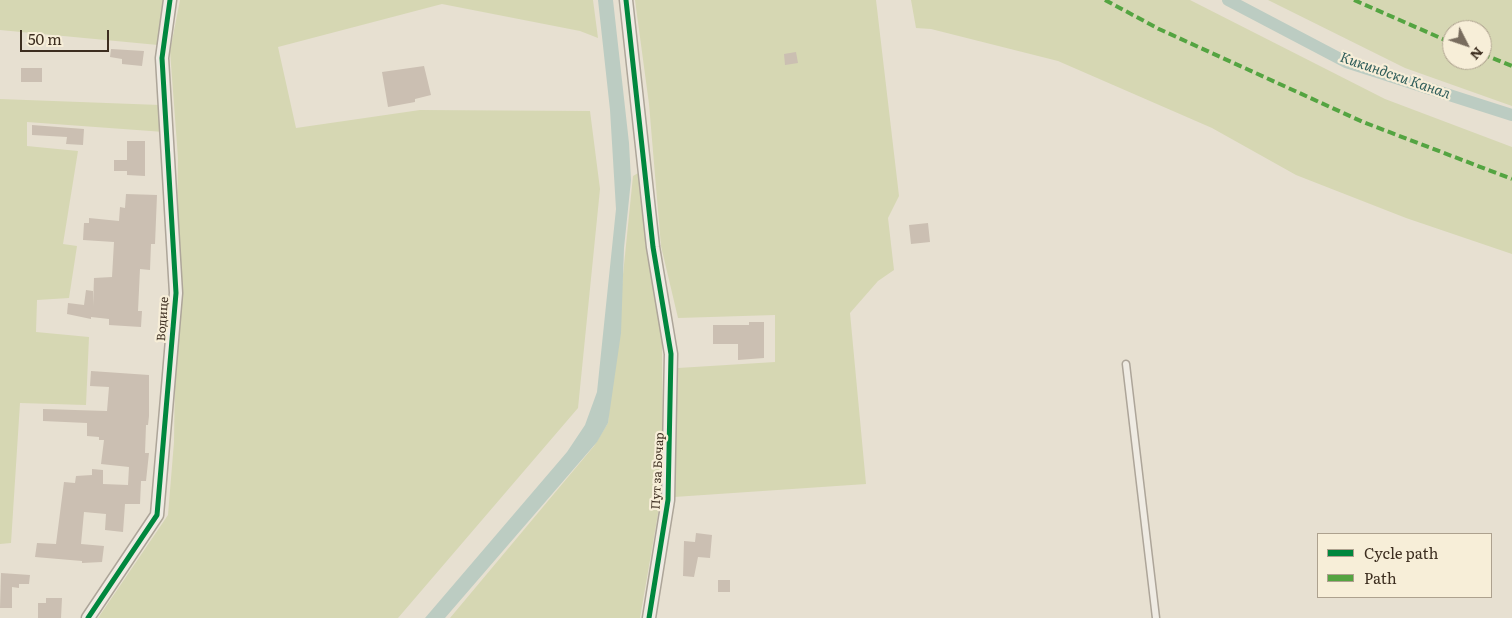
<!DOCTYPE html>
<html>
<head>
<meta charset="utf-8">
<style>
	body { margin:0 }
	#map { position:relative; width:1512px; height:618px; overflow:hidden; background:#e7e0d1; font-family:Literata,serif }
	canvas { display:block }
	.legend { position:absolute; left:1317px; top:533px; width:175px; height:65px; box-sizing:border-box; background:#f7eed8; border:1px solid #ada18e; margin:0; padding:6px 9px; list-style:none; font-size:15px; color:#3d2e20 }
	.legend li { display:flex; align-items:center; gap:10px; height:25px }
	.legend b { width:25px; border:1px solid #ada18e }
	.north { position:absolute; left:1442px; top:20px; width:50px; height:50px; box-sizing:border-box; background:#f7eed8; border:1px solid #ada18e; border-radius:50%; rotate:131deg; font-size:14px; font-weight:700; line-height:20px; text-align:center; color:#3d2e20 }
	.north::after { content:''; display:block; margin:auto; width:18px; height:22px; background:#786c5e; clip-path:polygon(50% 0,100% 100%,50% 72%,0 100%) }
	.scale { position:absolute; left:20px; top:30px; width:89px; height:22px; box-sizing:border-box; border:2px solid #3d2e20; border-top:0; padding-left:6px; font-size:15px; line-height:18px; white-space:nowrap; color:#3d2e20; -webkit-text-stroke:4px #f7eed8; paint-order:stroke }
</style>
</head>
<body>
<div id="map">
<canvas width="1512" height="618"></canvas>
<ul class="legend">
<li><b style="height:6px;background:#00873e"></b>Cycle path</li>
<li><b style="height:6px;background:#54a441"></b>Path</li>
</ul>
<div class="north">N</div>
<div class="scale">50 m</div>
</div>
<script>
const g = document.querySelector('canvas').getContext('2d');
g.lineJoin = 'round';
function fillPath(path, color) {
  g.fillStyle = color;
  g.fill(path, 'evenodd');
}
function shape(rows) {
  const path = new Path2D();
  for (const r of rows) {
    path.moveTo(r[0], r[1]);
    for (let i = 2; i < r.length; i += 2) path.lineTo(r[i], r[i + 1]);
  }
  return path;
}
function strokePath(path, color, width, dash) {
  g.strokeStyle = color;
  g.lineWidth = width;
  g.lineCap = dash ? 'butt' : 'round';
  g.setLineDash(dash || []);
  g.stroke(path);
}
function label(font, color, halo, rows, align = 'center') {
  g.font = font + ' Literata,serif';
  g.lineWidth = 4.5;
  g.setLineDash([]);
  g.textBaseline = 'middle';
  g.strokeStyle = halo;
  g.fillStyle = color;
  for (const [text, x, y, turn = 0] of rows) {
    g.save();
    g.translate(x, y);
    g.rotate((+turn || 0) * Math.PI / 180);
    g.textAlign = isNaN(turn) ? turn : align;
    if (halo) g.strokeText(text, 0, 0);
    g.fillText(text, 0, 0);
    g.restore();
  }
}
fillPath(shape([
	[0,0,164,0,158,45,0,30],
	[180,0,593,0,598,38,580,31,442,4,278,47,296,128,420,110,590,111,600,189,578,408,398,618,98,618,168,515,174,442,178,158,170,51],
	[635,0,876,0,899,196,888,218,894,270,878,281,850,313,866,484,674,497,678,368,775,362,775,315,678,318,661,246,649,104],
	[911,0,1190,0,1385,99,1512,147,1512,254,1406,218,1296,175,1212,128,1058,61,931,29,916,28],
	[1268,0,1512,0,1512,106,1405,68],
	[1452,30,1482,30,1482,60,1452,60],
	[0,99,160,105,164,132,27,122,27,146,78,151,63,244,77,246,69,298,37,300,36,332,89,337,86,405,20,403,11,543,0,544],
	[640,172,646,248,662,339,663,485,640,618,450,618,594,446,608,423,633,176]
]), '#d6d7b3');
fillPath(shape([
	[598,0,613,0,629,143,631,180,624,248,621,333,608,423,597,442,445,618,425,618,567,452,585,425,597,392,616,209,610,110]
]), '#bcccc2');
strokePath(shape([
	[1228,0,1346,62,1512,115]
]), '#bcccc2', 12);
fillPath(shape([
	[111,49,144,51,142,66,122,64,122,59,110,57],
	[796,52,798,63,785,65,784,54],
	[424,66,431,95,415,99,415,102,388,107,382,72],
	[21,68,42,68,42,82,21,82],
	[32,125,84,129,83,145,66,144,67,137,32,135],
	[127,141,145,141,145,176,127,175,127,171,114,171,114,160,127,160],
	[126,194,157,195,155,244,151,244,150,270,140,269,138,311,142,311,141,327,109,325,109,319,91,317,91,319,67,314,68,303,84,305,86,290,93,291,93,306,94,278,112,277,114,242,83,240,84,223,89,223,89,218,119,221,120,207,125,208],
	[928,223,930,242,911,244,909,225],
	[749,322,764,322,764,358,738,360,738,344,713,344,713,325,749,325],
	[91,371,149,375,149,416,148,425,146,425,145,453,149,453,146,481,141,481,140,504,125,504,123,532,105,530,106,514,84,512,81,544,104,546,102,562,82,563,82,561,35,557,37,543,56,544,64,482,75,483,76,476,92,475,92,469,103,470,103,484,128,485,129,467,101,464,104,440,99,440,99,437,87,436,87,423,43,421,43,409,107,411,109,387,90,386],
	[696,533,712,535,710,558,698,557,694,577,683,576,684,541,695,542],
	[1,573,30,575,29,584,19,584,19,588,12,587,12,608,0,608],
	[718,580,730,580,730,592,718,592],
	[46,598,62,598,61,618,38,618,38,603,46,603]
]), '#cbbfb2');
const service = shape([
	[1126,364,1156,618]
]);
const minor = shape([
	[626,0,653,247,671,354,668,500,649,618],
	[88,618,157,515,176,293,162,58,170,0]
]);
strokePath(service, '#ada599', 9);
strokePath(minor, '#ada599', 15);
strokePath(service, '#efebe3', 6);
strokePath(minor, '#efebe3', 12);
strokePath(shape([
	[1105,0,1159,29,1363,122,1512,179],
	[1354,0,1452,43],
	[1482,54,1512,66]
]), '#54a441', 4, [8, 4]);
strokePath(shape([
	[626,0,653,247,671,354,668,500,649,618],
	[88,618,157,515,176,293,162,58,170,0]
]), '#00873e', 5);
label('12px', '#3d2e20', '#f7eed8', [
	["Водице",163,319,-86],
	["Пут за Бочар",658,471,-87]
]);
label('italic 14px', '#2f5d5a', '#f7eed8', [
	["Кикиндски Канал",1395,76,19]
]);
</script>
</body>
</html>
